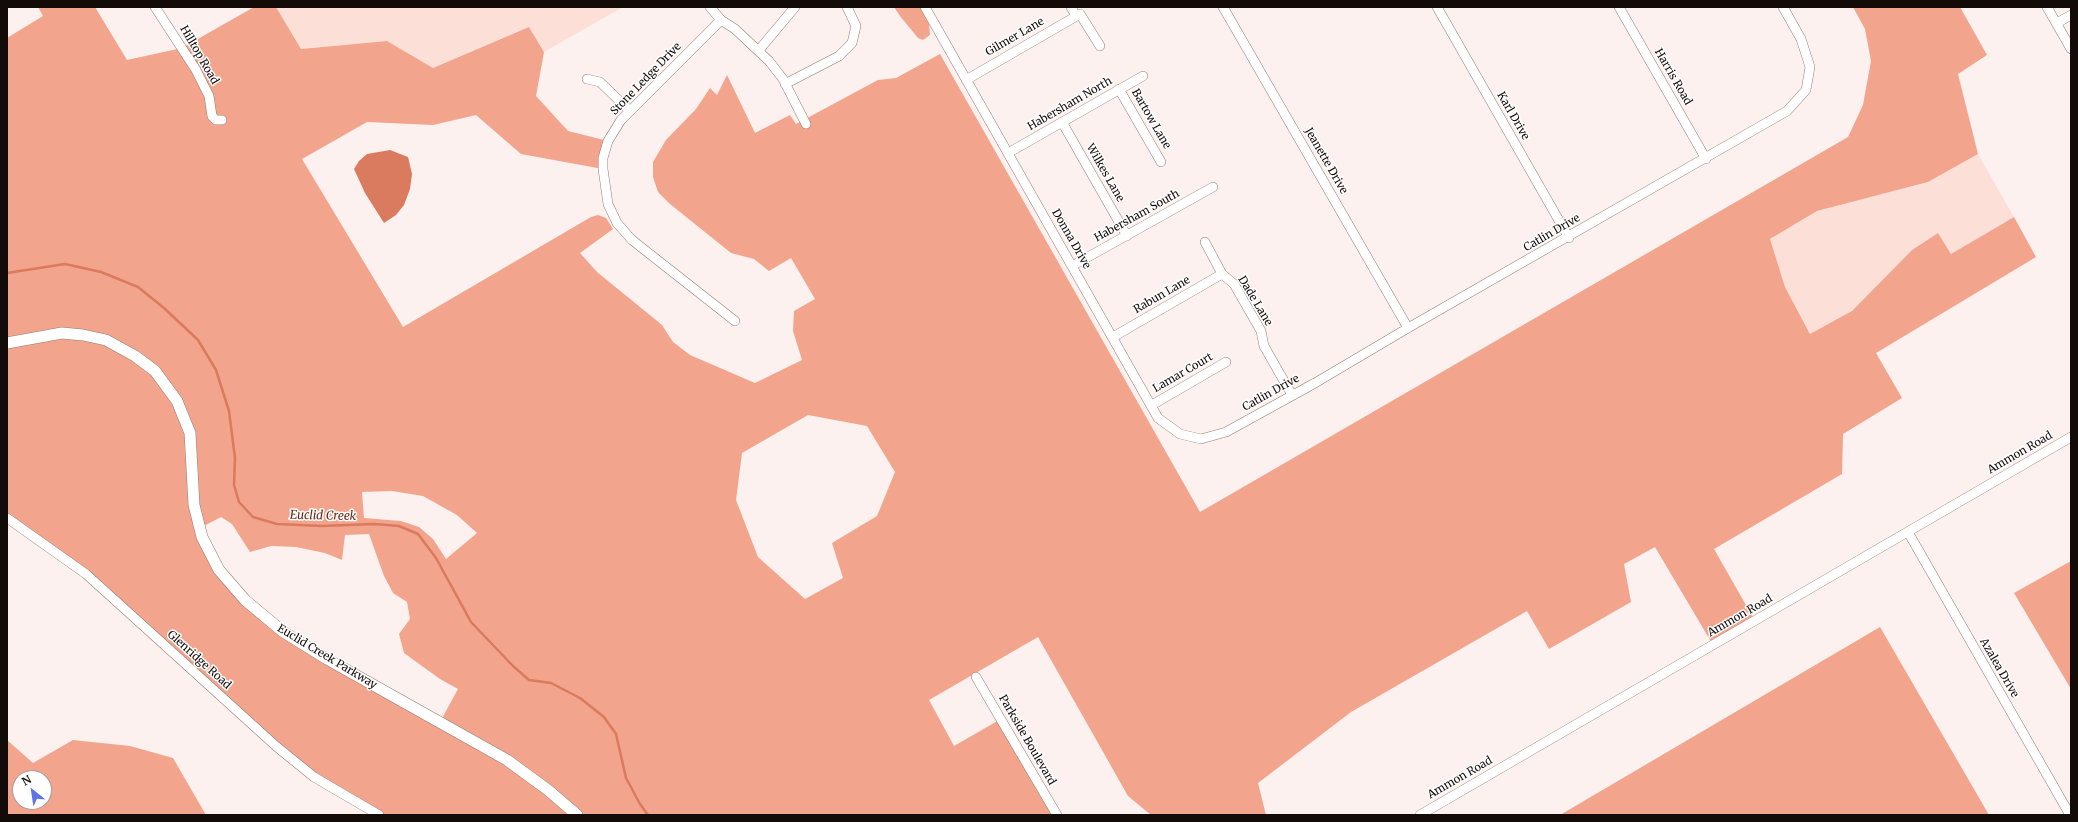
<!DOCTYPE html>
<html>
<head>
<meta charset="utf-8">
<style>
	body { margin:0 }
	#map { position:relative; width:2078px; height:822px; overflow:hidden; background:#fcf1ee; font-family:Merriweather,serif }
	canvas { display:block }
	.frame { position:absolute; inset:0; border:8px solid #130b08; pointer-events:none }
	.north { position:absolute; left:12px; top:770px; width:40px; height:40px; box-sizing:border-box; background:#fff; border:1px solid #a19d9c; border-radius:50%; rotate:330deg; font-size:11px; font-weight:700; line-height:16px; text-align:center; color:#130b08 }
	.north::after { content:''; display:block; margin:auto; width:14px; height:18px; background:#5e72e9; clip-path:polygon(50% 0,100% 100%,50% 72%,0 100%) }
</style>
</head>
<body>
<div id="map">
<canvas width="2078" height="822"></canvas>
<div class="frame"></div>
<div class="north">N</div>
</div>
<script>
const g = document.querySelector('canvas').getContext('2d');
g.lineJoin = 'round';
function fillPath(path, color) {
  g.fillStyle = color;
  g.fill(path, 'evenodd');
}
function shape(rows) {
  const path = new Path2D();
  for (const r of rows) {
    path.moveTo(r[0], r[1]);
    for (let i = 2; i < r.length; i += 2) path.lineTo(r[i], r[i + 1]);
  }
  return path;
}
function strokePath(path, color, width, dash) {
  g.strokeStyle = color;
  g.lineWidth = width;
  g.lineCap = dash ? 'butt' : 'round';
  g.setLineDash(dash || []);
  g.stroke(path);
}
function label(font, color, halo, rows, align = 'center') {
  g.font = font + ' Merriweather,serif';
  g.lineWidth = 3;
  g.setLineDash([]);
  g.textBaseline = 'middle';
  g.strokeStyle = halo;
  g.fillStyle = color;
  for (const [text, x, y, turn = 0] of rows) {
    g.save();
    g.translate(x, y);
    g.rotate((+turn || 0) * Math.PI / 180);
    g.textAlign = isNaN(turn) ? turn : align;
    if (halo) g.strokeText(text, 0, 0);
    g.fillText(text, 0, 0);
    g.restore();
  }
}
fillPath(shape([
	[276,7,623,7,544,52,529,27,433,68,387,41,301,49],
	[1978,154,2014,217,1951,254,1938,233,1912,250,1852,311,1811,335,1785,287,1770,239,1817,211,1928,182]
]), '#fce0d8');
fillPath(shape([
	[38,7,95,7,127,60,182,48,254,7,276,7,301,49,387,41,433,68,529,27,544,52,536,96,568,131,608,141,603,169,521,154,476,115,433,125,367,122,302,159,403,327,591,217,598,215,606,218,613,229,580,253,597,272,662,325,673,342,690,355,755,383,802,360,793,331,794,311,815,299,791,258,769,271,754,259,731,253,670,204,658,192,653,177,653,162,666,140,696,109,710,88,717,95,727,75,755,133,790,115,796,124,878,80,896,78,940,54,1200,512,1848,137,1863,105,1871,61,1865,29,1853,7,1960,7,1987,55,1958,74,1978,154,1928,182,1817,211,1770,239,1785,287,1810,334,1852,311,1912,250,1938,233,1951,254,2014,217,2036,257,1876,353,1902,398,1843,434,1842,474,1714,549,1755,621,1713,645,1655,547,1624,564,1631,602,1549,649,1527,611,1351,712,1258,783,1266,815,1151,815,1128,796,1038,637,929,700,954,746,1001,719,1057,815,379,815,314,777,86,574,7,518,7,38,43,16],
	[808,415,867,426,895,472,877,516,832,543,843,578,805,599,758,557,736,500,742,453],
	[392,491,423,496,457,515,477,533,446,559,433,539,419,527,401,521,364,518,362,492],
	[221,517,232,524,250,552,271,546,296,547,325,553,342,560,345,535,369,534,384,576,393,593,407,602,410,619,399,634,404,653,440,679,458,689,440,722,282,631,219,570,200,528],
	[894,7,920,7,929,24,930,35,923,40,918,38,900,16],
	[2071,561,2071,689,2014,593],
	[1880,627,1989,815,1560,815],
	[7,740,33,763,73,740,130,746,173,758,206,815,7,815],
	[20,778,44,778,44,802,20,802]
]), '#f3a48c');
fillPath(shape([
	[390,150,408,157,412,174,410,189,404,205,396,215,384,223,365,193,354,169,359,161,367,154]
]), '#da7a5e');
strokePath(shape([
	[7,273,65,264,101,272,138,287,164,308,198,340,216,370,229,411,235,458,234,485,239,502,253,517,277,524,322,526,374,524,399,526,418,534,436,558,471,622,513,666,529,680,551,683,580,698,604,717,616,734,626,778,640,804,648,815]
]), '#da7a5e', 2.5);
const minor = shape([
	[155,7,196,70,209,96,212,116,216,120,222,120],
	[710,7,721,20,735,29,769,61,783,79,806,124],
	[925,7,1158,418,1180,434,1201,439,1226,432,1315,383,1408,328,1787,111,1806,90,1810,67,1801,39,1783,7],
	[1071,7,1076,16],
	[1223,7,1408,328],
	[1437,7,1569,238],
	[1619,7,1706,159],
	[2047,7,2071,49],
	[721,20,621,120,608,141,603,158,603,169,608,204,617,223,632,240,735,321],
	[2057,23,2071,15],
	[759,50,795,7],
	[587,79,600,82,630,111],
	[966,80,1080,14,1100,46],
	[785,84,839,56,852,43,856,26,847,7],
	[1119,89,1161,162],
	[1062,122,1127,236],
	[1008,153,1143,76],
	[1205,242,1222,274,1234,284,1261,331,1264,346,1292,395],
	[1072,266,1213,187],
	[1113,337,1222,274],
	[1152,405,1226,362],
	[7,518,86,574,277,747,314,777,379,815],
	[1908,532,2070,815],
	[976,677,1057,815],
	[1420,815,2071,437]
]);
const tertiary = shape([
	[7,343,62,333,83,335,106,340,135,356,155,371,177,401,190,433,194,505,202,537,219,570,245,600,282,631,327,659,507,760,548,790,577,815]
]);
strokePath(minor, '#937c75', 10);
strokePath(tertiary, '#937c75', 12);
strokePath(minor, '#fff', 9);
strokePath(tertiary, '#fff', 11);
label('11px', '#130b08', '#fff', [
	["Gilmer Lane",1015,37,-30],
	["Hilltop Road",199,55,60],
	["Harris Road",1673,77,60],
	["Stone Ledge Drive",646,79,-46],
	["Habersham North",1070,104,-30],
	["Karl Drive",1513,116,60],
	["Bartow Lane",1151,119,60],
	["Jeanette Drive",1326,161,60],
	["Wilkes Lane",1105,173,60],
	["Habersham South",1137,216,-29],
	["Catlin Drive",1552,233,-30],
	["Donna Drive",1071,239,60],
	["Rabun Lane",1162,295,-30],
	["Dade Lane",1255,301,59],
	["Lamar Court",1183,373,-30],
	["Catlin Drive",1271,393,-29],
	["Ammon Road",2020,453,-30],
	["Ammon Road",1740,616,-30],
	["Euclid Creek Parkway",327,657,31],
	["Glenridge Road",199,660,42],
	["Azalea Drive",1999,668,60],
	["Parkside Boulevard",1027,740,60],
	["Ammon Road",1460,778,-30]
]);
label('italic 12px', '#652815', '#fff', [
	["Euclid Creek",323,516,1]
]);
</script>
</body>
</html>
